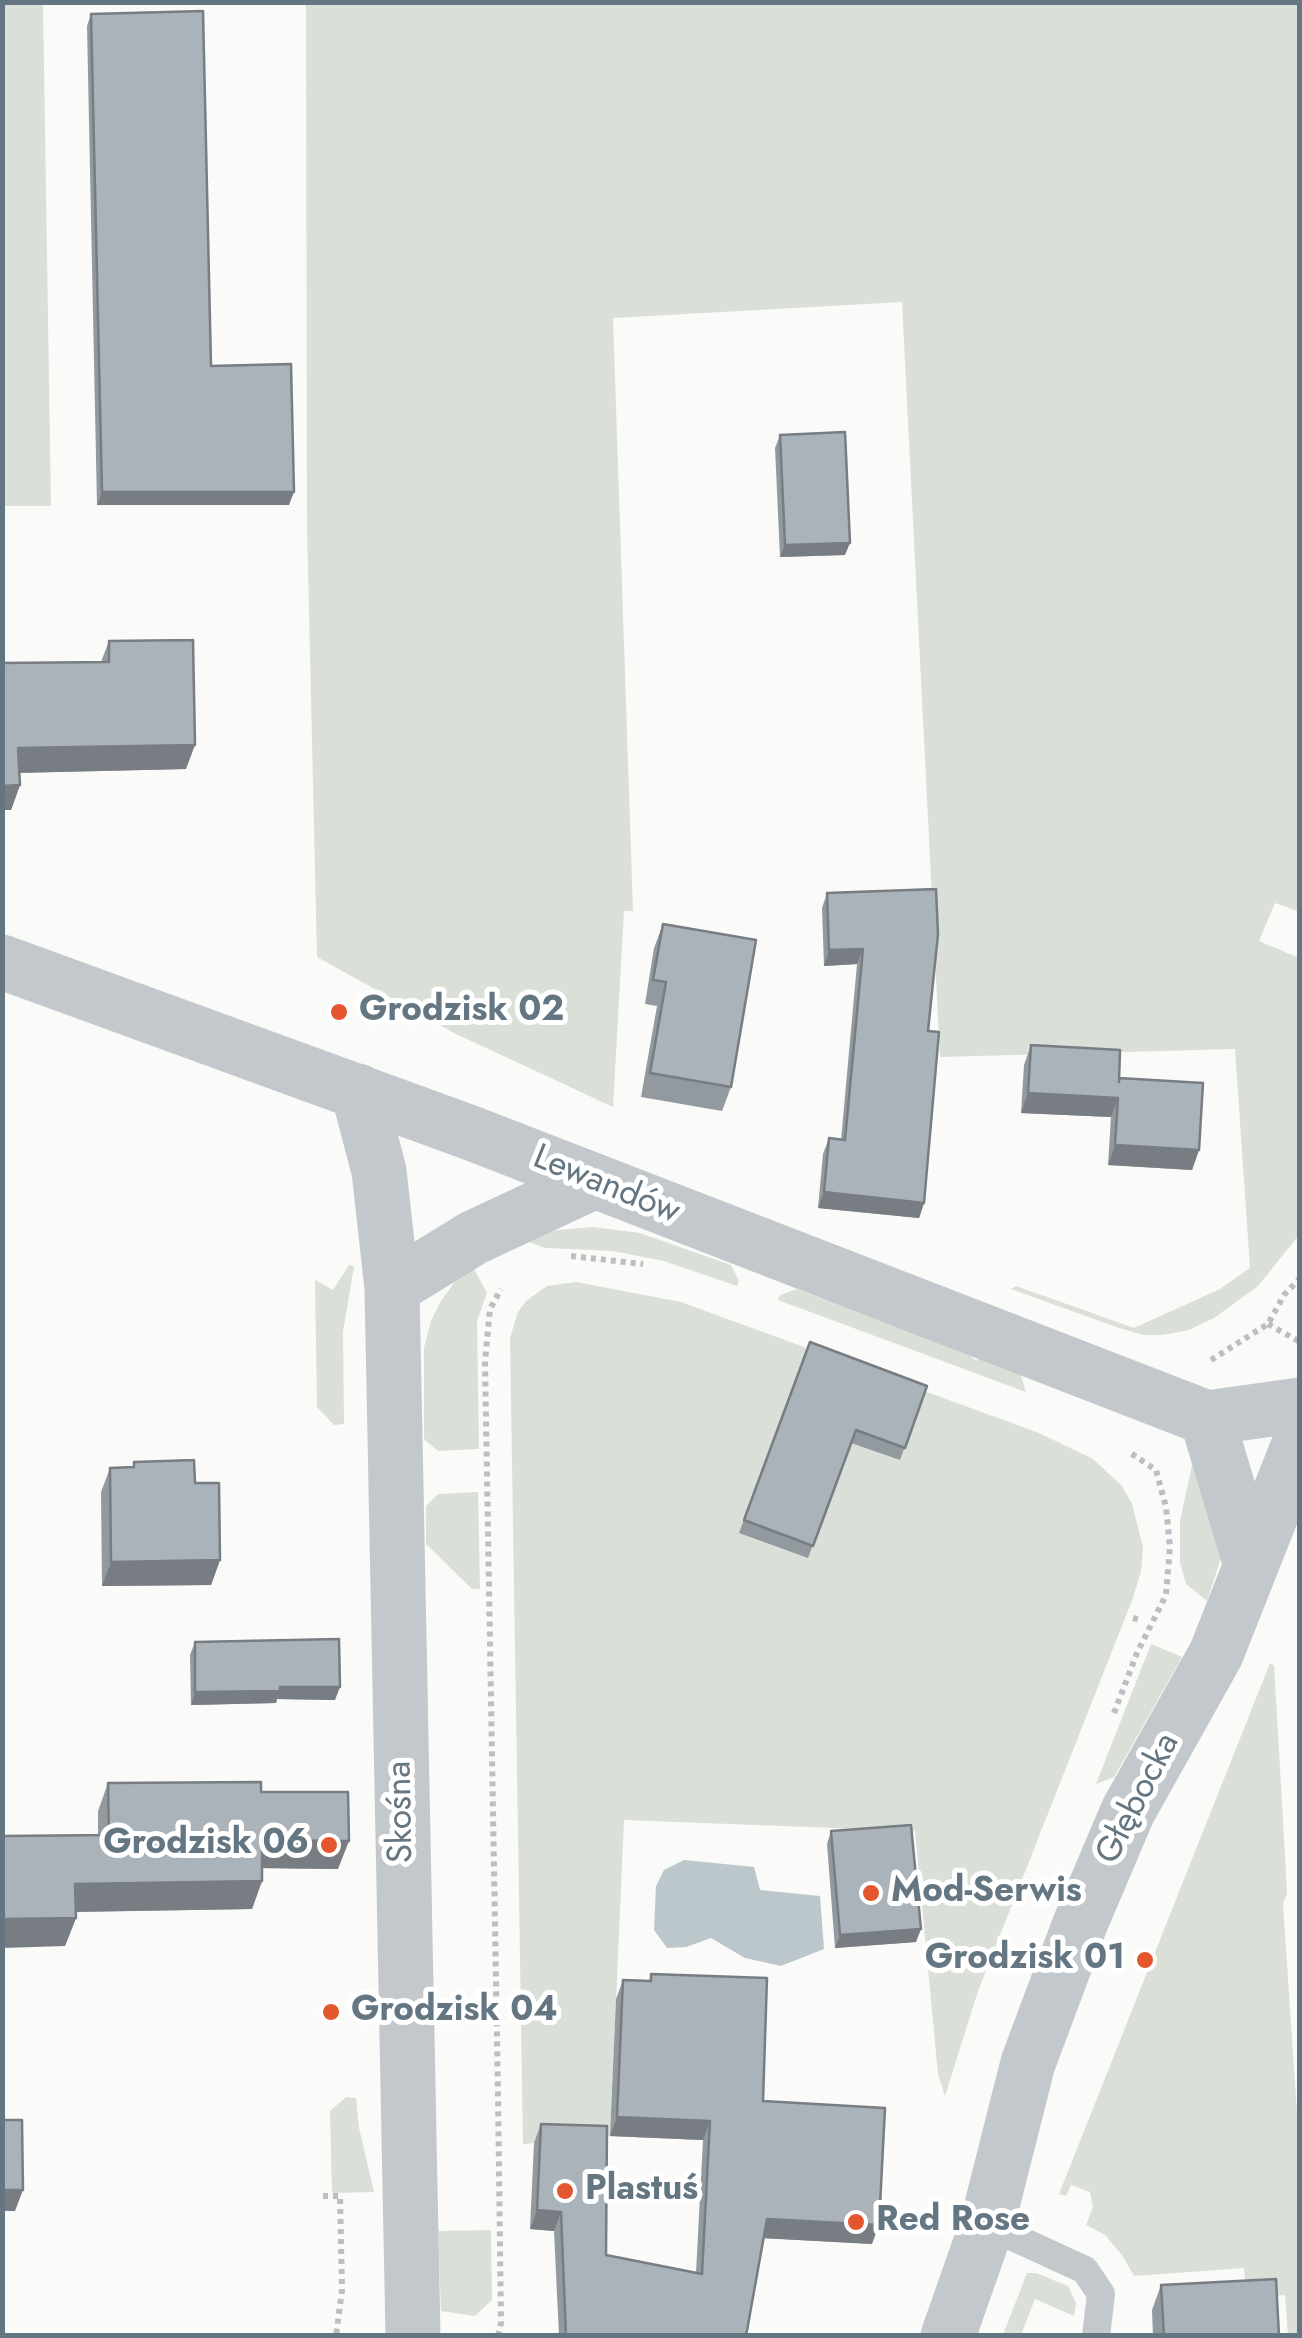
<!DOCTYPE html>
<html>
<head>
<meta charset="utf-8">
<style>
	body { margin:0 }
	#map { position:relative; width:1302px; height:2338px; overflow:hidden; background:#fafaf8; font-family:Jost,sans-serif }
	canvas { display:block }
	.frame { position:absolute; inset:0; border:5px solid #657683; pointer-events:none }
</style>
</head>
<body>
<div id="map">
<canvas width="1302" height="2338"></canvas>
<div class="frame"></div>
</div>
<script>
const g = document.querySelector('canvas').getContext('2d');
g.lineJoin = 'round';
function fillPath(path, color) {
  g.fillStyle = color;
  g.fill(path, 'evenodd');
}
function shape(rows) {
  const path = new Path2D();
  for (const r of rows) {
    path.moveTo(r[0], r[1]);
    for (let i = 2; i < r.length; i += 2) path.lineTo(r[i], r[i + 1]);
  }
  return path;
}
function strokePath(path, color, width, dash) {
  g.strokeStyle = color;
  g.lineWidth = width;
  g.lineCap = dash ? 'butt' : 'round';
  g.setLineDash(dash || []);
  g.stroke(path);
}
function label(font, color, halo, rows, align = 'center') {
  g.font = font + ' Jost,sans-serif';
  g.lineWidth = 10;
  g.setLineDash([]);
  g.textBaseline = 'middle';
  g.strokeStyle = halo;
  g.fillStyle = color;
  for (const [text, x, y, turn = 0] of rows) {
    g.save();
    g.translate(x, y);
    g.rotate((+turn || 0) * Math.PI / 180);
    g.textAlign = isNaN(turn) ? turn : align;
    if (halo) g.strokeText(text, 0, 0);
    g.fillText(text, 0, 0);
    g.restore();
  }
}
fillPath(shape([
	[3,2,99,3,43,4,51,506,3,506],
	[1291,2,1299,6,1300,912,1275,903,1259,941,1299,958,1300,1234,1258,1286,1214,1318,1189,1330,1163,1335,1144,1335,1119,1328,1011,1289,1016,1286,1134,1328,1220,1289,1250,1268,1235,1049,940,1057,902,302,613,318,633,911,624,911,613,1107,454,1033,317,957,307,525,306,3],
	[593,1227,640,1233,731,1265,739,1281,737,1286,664,1261,613,1251,545,1248,529,1242,547,1231],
	[349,1265,354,1266,343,1332,344,1424,334,1425,317,1407,315,1280,333,1290],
	[472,1265,487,1293,477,1321,479,1449,438,1451,424,1439,424,1348,431,1321,441,1301,459,1276],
	[576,1282,681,1302,1039,1433,1093,1459,1122,1486,1132,1504,1143,1547,1141,1571,1133,1598,978,1991,945,2096,938,2074,915,1831,624,1820,610,2136,523,2144,510,1338,518,1312,526,1301,547,1286],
	[796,1289,966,1352,975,1360,984,1358,1020,1372,1026,1392,778,1300,779,1296],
	[1192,1465,1202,1475,1222,1555,1207,1601,1186,1584,1180,1563,1180,1521],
	[478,1492,480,1589,472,1589,426,1544,426,1506,438,1494],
	[1151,1644,1182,1657,1114,1777,1096,1784],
	[1270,1663,1274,1666,1281,1785,1287,1893,1283,1904,1300,2157,1299,2335,1288,2335,1285,2295,1247,2298,1244,2268,1134,2276,1122,2255,1105,2235,1086,2225,1093,2207,1090,2192,1071,2185,1066,2196,1059,2194],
	[346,2097,356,2098,359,2128,374,2192,332,2193,330,2111],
	[491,2230,492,2300,475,2316,441,2311,438,2231],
	[1027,2273,1036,2273,1068,2286,1076,2303,1074,2316,1035,2299,1021,2335,1003,2335]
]), '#dadfd7');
fillPath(shape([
	[684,1860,754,1867,760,1890,820,1896,824,1949,781,1966,745,1958,711,1938,686,1947,667,1948,654,1930,656,1886,664,1870]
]), '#bbc7cb');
strokePath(shape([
	[571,1256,643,1264],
	[1268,1324,1300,1342],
	[1211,1360,1268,1324,1284,1295,1300,1278],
	[1133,1618,1140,1620],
	[1114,1713,1137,1653,1166,1595,1170,1547,1166,1507,1156,1470,1129,1452],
	[323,2196,340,2196,342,2290,336,2336],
	[498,2336,501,2323,498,2093,485,1361,490,1309,501,1289]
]), '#bbbfc2', 6, [5, 5]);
strokePath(shape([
	[987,2225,1085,2270,1101,2294,1096,2336]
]), '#c3c8cc', 28);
strokePath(shape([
	[2,962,471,1133,1207,1418,1300,1405],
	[358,1091,379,1171,392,1288,413,2336],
	[392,1288,473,1238,595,1181],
	[1207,1418,1251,1565],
	[948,2336,987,2225,1028,2063,1080,1924,1128,1811,1216,1654,1300,1442]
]), '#c3c8cc', 55);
fillPath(shape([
	[91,14,211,366,289,505,97,505,87,26],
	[780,435,845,555,780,557,775,448],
	[109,641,186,769,19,773,20,785,11,810,2,810,2,663,101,662],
	[827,893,928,1031,924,1203,919,1218,818,1208,823,1154,829,1138,841,1140,857,964,824,966,822,908],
	[663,924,731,1087,722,1111,641,1097,657,1006,645,1004,654,948],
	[1031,1045,1199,1150,1192,1170,1108,1165,1111,1117,1021,1113,1024,1065],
	[810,1342,927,1386,900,1460,851,1443,808,1558,739,1533],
	[134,1462,195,1483,220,1560,211,1585,102,1586,101,1492,110,1468,133,1467],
	[195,1642,335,1700,277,1699,276,1703,191,1705,190,1655],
	[108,1783,261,1792,338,1869,262,1868,262,1881,252,1909,76,1912,76,1918,65,1946,98,1835,98,1811],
	[831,1831,916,1942,835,1948,827,1844],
	[651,1974,763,2101,872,2244,764,2238,746,2336,559,2336,554,2231,530,2229,534,2143,541,2124,606,2255,696,2273,703,2140,610,2136,616,1999,623,1980,649,1981],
	[1161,2285,1279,2336,1153,2336,1152,2310]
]), '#929a9f');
fillPath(shape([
	[102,492,294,492,289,505,97,505],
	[850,543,845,555,780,557,785,545],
	[195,745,186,769,9,773,18,748],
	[20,785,11,810,2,810,2,786],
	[863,949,857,964,824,966,829,950],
	[1028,1093,1118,1098,1111,1117,1021,1113],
	[1115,1145,1199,1150,1192,1170,1108,1165],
	[824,1192,924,1203,919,1218,818,1208],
	[220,1560,211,1585,102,1586,111,1562],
	[280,1687,340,1687,335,1700,277,1699,276,1703,191,1705,195,1692],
	[262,1840,349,1841,338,1869,251,1868],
	[262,1881,252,1909,65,1912,75,1884],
	[76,1918,65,1946,2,1948,2,1919],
	[921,1929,916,1942,835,1948,840,1935],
	[617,2117,710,2121,703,2140,610,2136],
	[2,2190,23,2190,15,2211,2,2211],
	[537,2210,561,2212,554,2231,530,2229],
	[767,2219,879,2225,872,2244,760,2238]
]), '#777d82');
const building = shape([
	[203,11,211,366,291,364,294,492,102,492,91,14,203,11],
	[845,432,850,543,785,545,780,435,845,432],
	[193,640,195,745,18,748,20,785,2,786,2,663,109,662,109,641,193,640],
	[936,889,938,934,928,1031,939,1032,924,1203,824,1192,829,1138,845,1140,863,949,829,950,827,893,936,889],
	[663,924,756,940,731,1087,650,1073,666,982,653,980,663,924],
	[1031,1045,1120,1050,1119,1082,1119,1078,1203,1083,1199,1150,1115,1145,1118,1098,1028,1093,1031,1045],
	[810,1342,927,1386,905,1448,856,1430,813,1546,744,1520,810,1342],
	[194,1460,195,1483,219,1483,220,1560,111,1562,110,1468,134,1467,134,1462,194,1460],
	[339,1639,340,1687,280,1687,280,1691,195,1692,195,1642,339,1639],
	[261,1782,261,1792,348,1792,349,1841,262,1840,262,1881,75,1884,76,1918,2,1919,2,1836,109,1835,108,1783,261,1782],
	[911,1825,921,1929,840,1935,831,1831,911,1825],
	[651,1974,767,1978,763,2101,885,2108,879,2225,767,2219,746,2336,566,2336,561,2212,537,2210,541,2124,607,2126,606,2255,702,2274,710,2121,617,2117,623,1980,651,1981,651,1974],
	[2,2120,22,2120,23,2190,2,2190,2,2120],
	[1276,2279,1279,2336,1164,2336,1161,2285,1276,2279]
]);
fillPath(building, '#aab3b9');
strokePath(building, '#777d82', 2.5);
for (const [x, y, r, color] of [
	[339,1012,10,"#e4572e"],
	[329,1845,10,"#e4572e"],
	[871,1893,10,"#e4572e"],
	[1145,1960,10,"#e4572e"],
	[331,2012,10,"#e4572e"],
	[565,2191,10,"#e4572e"],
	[856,2222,10,"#e4572e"]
]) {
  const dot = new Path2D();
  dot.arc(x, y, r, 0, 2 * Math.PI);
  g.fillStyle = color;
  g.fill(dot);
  strokePath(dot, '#fff', 4);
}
label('bold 35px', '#657683', '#fff', [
	["Grodzisk 02",359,1012],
	["Grodzisk 06",309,1845,"right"],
	["Mod-Serwis",891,1893],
	["Grodzisk 01",1125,1960,"right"],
	["Grodzisk 04",351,2012],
	["Plastuś",585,2191],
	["Red Rose",876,2222]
], 'left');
label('35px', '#657683', '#fff', [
	["Lewandów",606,1186,22],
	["Głębocka",1139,1799,-63],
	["Skośna",402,1812,-91]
]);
</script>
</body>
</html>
